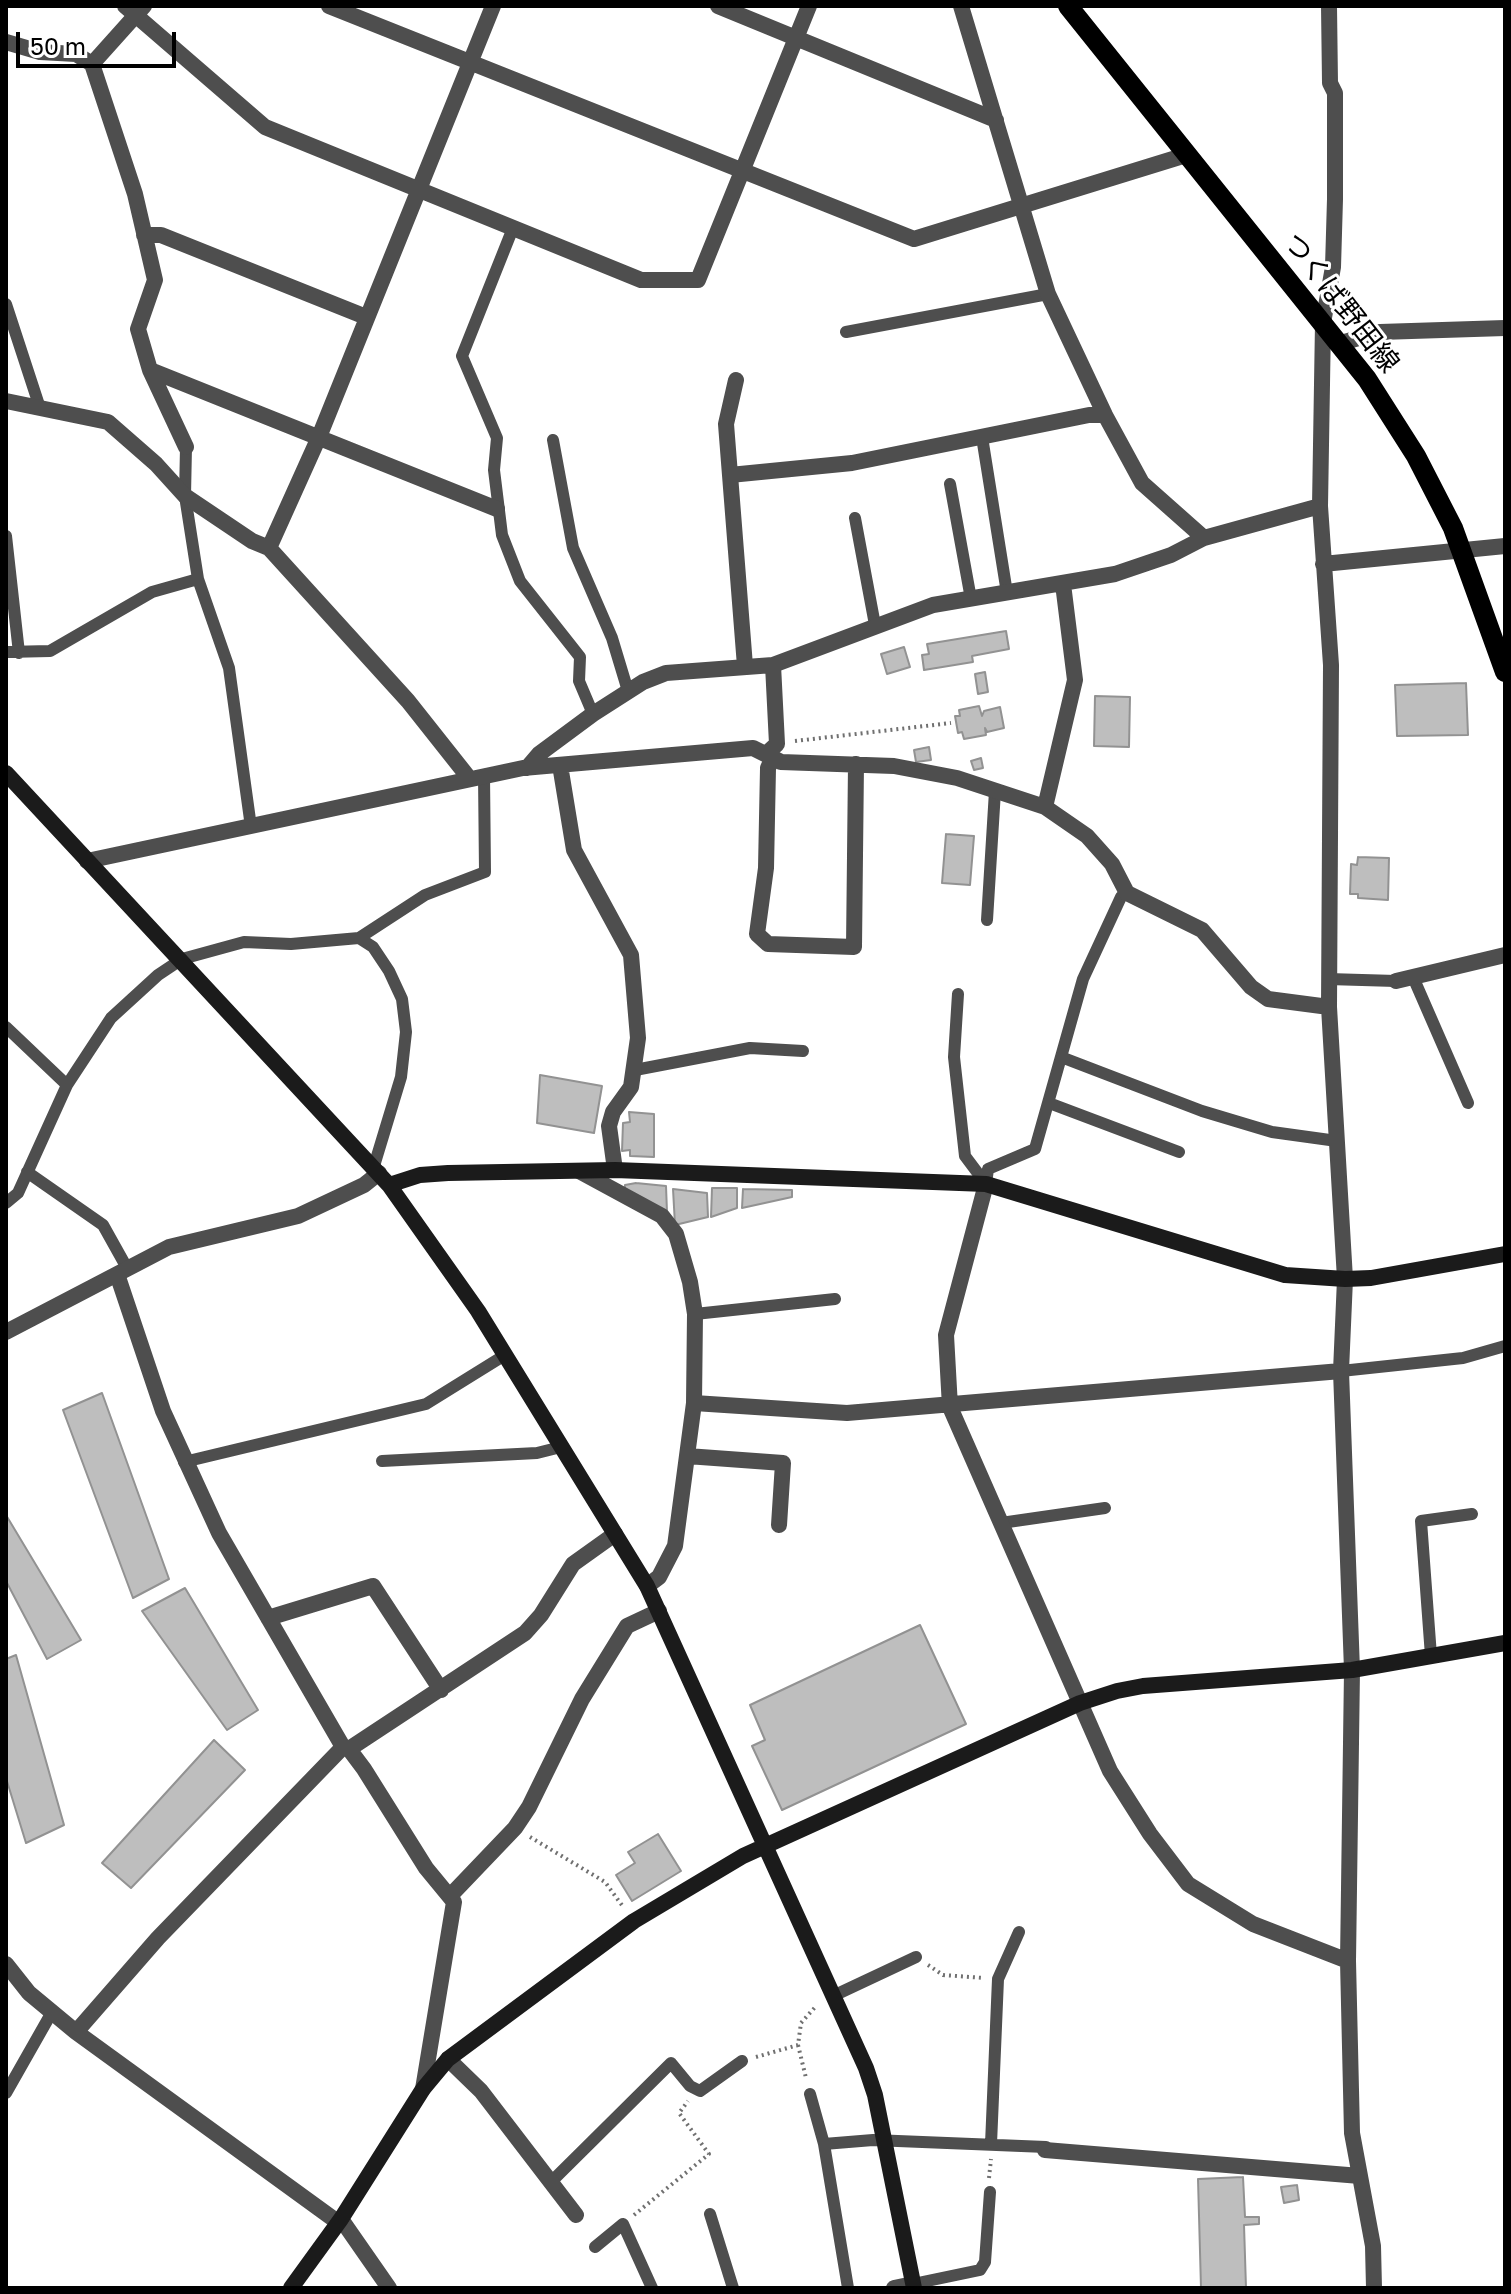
<!DOCTYPE html>
<html>
<head>
<meta charset="utf-8">
<style>
	body { margin:0 }
	#map { position:relative; width:1511px; height:2294px; overflow:hidden; background:#fff; font-family:"Golos Text",sans-serif }
	canvas { display:block }
	.frame { position:absolute; inset:0; border:8px solid #000; pointer-events:none }
	.scale { position:absolute; left:16px; top:32px; width:160px; height:36px; box-sizing:border-box; border:4px solid #000; border-top:0; padding-left:10px; font-size:24px; line-height:28px; white-space:nowrap; color:#000; -webkit-text-stroke:6px #fff; paint-order:stroke }
</style>
</head>
<body>
<div id="map">
<canvas width="1511" height="2294"></canvas>
<div class="frame"></div>
<div class="scale">50 m</div>
</div>
<script>
const g = document.querySelector('canvas').getContext('2d');
g.lineJoin = 'round';
function fillPath(path, color) {
  g.fillStyle = color;
  g.fill(path, 'evenodd');
}
function shape(rows) {
  const path = new Path2D();
  for (const r of rows) {
    path.moveTo(r[0], r[1]);
    for (let i = 2; i < r.length; i += 2) path.lineTo(r[i], r[i + 1]);
  }
  return path;
}
function strokePath(path, color, width, dash) {
  g.strokeStyle = color;
  g.lineWidth = width;
  g.lineCap = dash ? 'butt' : 'round';
  g.setLineDash(dash || []);
  g.stroke(path);
}
function label(font, color, halo, rows, align = 'center') {
  g.font = font + ' "Golos Text","Noto Sans JP",sans-serif';
  g.lineWidth = 6;
  g.setLineDash([]);
  g.textBaseline = 'middle';
  g.strokeStyle = halo;
  g.fillStyle = color;
  for (const [text, x, y, turn = 0] of rows) {
    g.save();
    g.translate(x, y);
    g.rotate((+turn || 0) * Math.PI / 180);
    g.textAlign = isNaN(turn) ? turn : align;
    if (halo) g.strokeText(text, 0, 0);
    g.fillText(text, 0, 0);
    g.restore();
  }
}
const building = shape([
	[1006,631,1009,649,972,656,973,662,924,670,922,655,929,654,927,644,1006,631],
	[904,647,910,667,887,674,881,654,904,647],
	[985,672,988,692,978,694,975,674,985,672],
	[1466,683,1468,735,1397,736,1395,685,1466,683],
	[1095,696,1130,697,1129,747,1094,746,1095,696],
	[979,706,982,716,984,711,1000,707,1004,728,987,732,985,728,986,735,964,739,962,732,958,733,955,716,960,716,959,710,979,706],
	[929,747,931,760,916,762,914,750,929,747],
	[981,758,983,768,974,770,971,761,981,758],
	[946,834,974,836,970,885,942,883,946,834],
	[1358,857,1389,858,1388,900,1358,898,1358,894,1350,894,1351,864,1357,865,1358,857],
	[540,1075,602,1086,594,1133,537,1123,540,1075],
	[629,1112,654,1114,654,1157,630,1156,630,1150,622,1151,623,1123,630,1122,629,1112],
	[636,1183,666,1186,667,1212,625,1190,625,1185,636,1183],
	[712,1188,737,1188,737,1208,711,1217,712,1188],
	[673,1189,707,1193,708,1217,675,1225,673,1189],
	[743,1189,792,1190,792,1197,742,1208,743,1189],
	[102,1393,169,1579,133,1598,63,1410,102,1393],
	[6,1515,81,1640,47,1659,6,1581,6,1515],
	[185,1588,258,1710,227,1730,142,1611,185,1588],
	[920,1625,966,1724,782,1810,752,1746,765,1740,750,1705,920,1625],
	[16,1655,64,1825,26,1843,6,1778,6,1659,16,1655],
	[214,1740,245,1770,131,1888,102,1863,214,1740],
	[658,1834,681,1871,632,1901,616,1875,635,1863,628,1852,658,1834],
	[1243,2177,1245,2217,1259,2217,1259,2224,1244,2225,1246,2288,1201,2288,1198,2179,1243,2177],
	[1297,2185,1299,2200,1284,2203,1281,2187,1297,2185]
]);
fillPath(building, '#bebebe');
strokePath(building, '#929292', 2);
strokePath(shape([
	[795,741,951,723],
	[530,1837,605,1882,624,1908],
	[928,1965,943,1975,984,1978],
	[798,2045,806,2078],
	[756,2057,798,2045,801,2023,817,2005],
	[989,2178,991,2159],
	[634,2215,709,2154,679,2113,688,2101]
]), '#707070', 4, [2, 4]);
strokePath(shape([
	[513,228,462,356,497,438,494,470,502,535,520,581,580,657,579,681,593,714],
	[6,304,40,408],
	[846,332,1048,294],
	[982,437,1007,593],
	[553,440,573,548,612,638,628,691],
	[950,484,971,599],
	[855,518,875,625],
	[6,536,19,653],
	[198,579,229,668,251,827],
	[6,652,50,651,152,592,198,579,185,496,186,447],
	[987,920,995,791],
	[359,938,425,895,485,872,484,775],
	[1413,977,1468,1103],
	[1328,979,1396,981],
	[958,994,954,1057,965,1156,986,1184],
	[6,1027,67,1085],
	[1061,1057,1202,1111,1272,1132,1337,1141],
	[635,1070,750,1048,803,1051],
	[1049,1103,1179,1152],
	[27,1172,103,1225,127,1268],
	[986,1184,988,1169,1035,1149,1083,979,1121,897,1127,893],
	[6,1203,18,1193,67,1085,111,1018,158,975,182,959,244,942,291,944,359,938,373,947,389,971,402,999,406,1032,401,1077,374,1166],
	[695,1314,835,1299],
	[1341,1371,1463,1358,1505,1346],
	[382,1461,537,1453,561,1447],
	[184,1462,426,1404,505,1355],
	[1001,1523,1105,1508],
	[1431,1656,1421,1521,1472,1514],
	[833,1996,916,1957],
	[6,2093,52,2012],
	[810,2094,824,2144],
	[991,2144,998,1979,1019,1932],
	[551,2182,671,2063,690,2086,700,2091,742,2061],
	[710,2214,733,2288],
	[595,2247,623,2224,652,2288],
	[913,2284,980,2270,985,2262,990,2192],
	[848,2288,824,2144,873,2140,1046,2147,1045,2150]
]), '#4e4e4e', 12);
strokePath(shape([
	[125,6,265,127,641,280,698,280,809,6],
	[329,6,914,239,1186,155],
	[718,6,996,120],
	[961,6,1048,294,1105,415,1142,483,1204,538],
	[1329,6,1330,83,1335,93,1335,199,1333,267,1323,323,1320,506,1331,665,1329,1007,1345,1279,1341,1371,1352,1670,1348,1961,1352,2133,1373,2246,1374,2288],
	[6,42,40,52,76,54,92,64,135,194,155,280,138,329,150,370,497,509],
	[92,64,144,6],
	[144,235,161,235,366,317],
	[1341,343,1380,332,1505,328],
	[150,370,186,447],
	[736,380,726,424,745,666],
	[6,401,108,422,156,464,185,496,252,541,269,548,408,701,469,778],
	[730,475,852,463,1089,415,1105,415],
	[269,548,319,437,493,6],
	[1323,564,1505,546],
	[766,754,777,744,773,665],
	[772,759,768,768,766,868,757,934,768,944,854,947,856,764],
	[560,765,574,850,631,955,638,1038,631,1087,613,1112,609,1126,615,1170],
	[527,768,539,754,593,714,643,682,666,673,773,665,933,605,1115,574,1171,555,1204,538,1320,506],
	[1045,807,1075,680,1063,584],
	[87,861,523,768,753,748,781,762,894,766,957,778,1045,807,1087,836,1112,864,1127,893,1202,930,1251,987,1268,999,1329,1007],
	[1396,981,1505,955],
	[579,1171,662,1216,676,1234,690,1282,695,1314,694,1403,675,1546,659,1577,647,1586],
	[986,1184,946,1335,950,1407,1110,1771,1150,1834,1188,1884,1253,1924,1348,1961],
	[117,1274,163,1411,219,1533,343,1747,349,1749,364,1769,426,1868,454,1902,423,2089],
	[6,1332,169,1247,298,1216,364,1185,379,1173],
	[694,1403,847,1413,1341,1371],
	[687,1456,783,1463,779,1525],
	[268,1618,373,1586,441,1690],
	[349,1749,525,1633,541,1615,573,1564,615,1534],
	[450,1896,515,1828,529,1807,582,1699,627,1626,659,1611],
	[6,1964,29,1993,76,2032,339,2223],
	[76,2032,158,1938,343,1747],
	[448,2059,481,2091,576,2215],
	[1045,2150,1360,2176],
	[341,2219,389,2288],
	[894,2288,913,2284]
]), '#4e4e4e', 16);
strokePath(shape([
	[6,773,389,1185,478,1311,647,1586,866,2068,875,2095,914,2288],
	[389,1185,420,1175,448,1173,615,1170,986,1184,1285,1275,1345,1279,1371,1278,1505,1254],
	[291,2288,341,2219,423,2089,448,2059,634,1921,743,1856,1080,1703,1117,1691,1143,1686,1352,1670,1505,1643]
]), '#1b1b1b', 16);
strokePath(shape([
	[1068,6,1367,379,1416,456,1453,528,1505,672]
]), '#000', 20);
label('28px', '#000', '#fff', [
	["つくば野田線",1341,303,52]
]);
</script>
</body>
</html>
